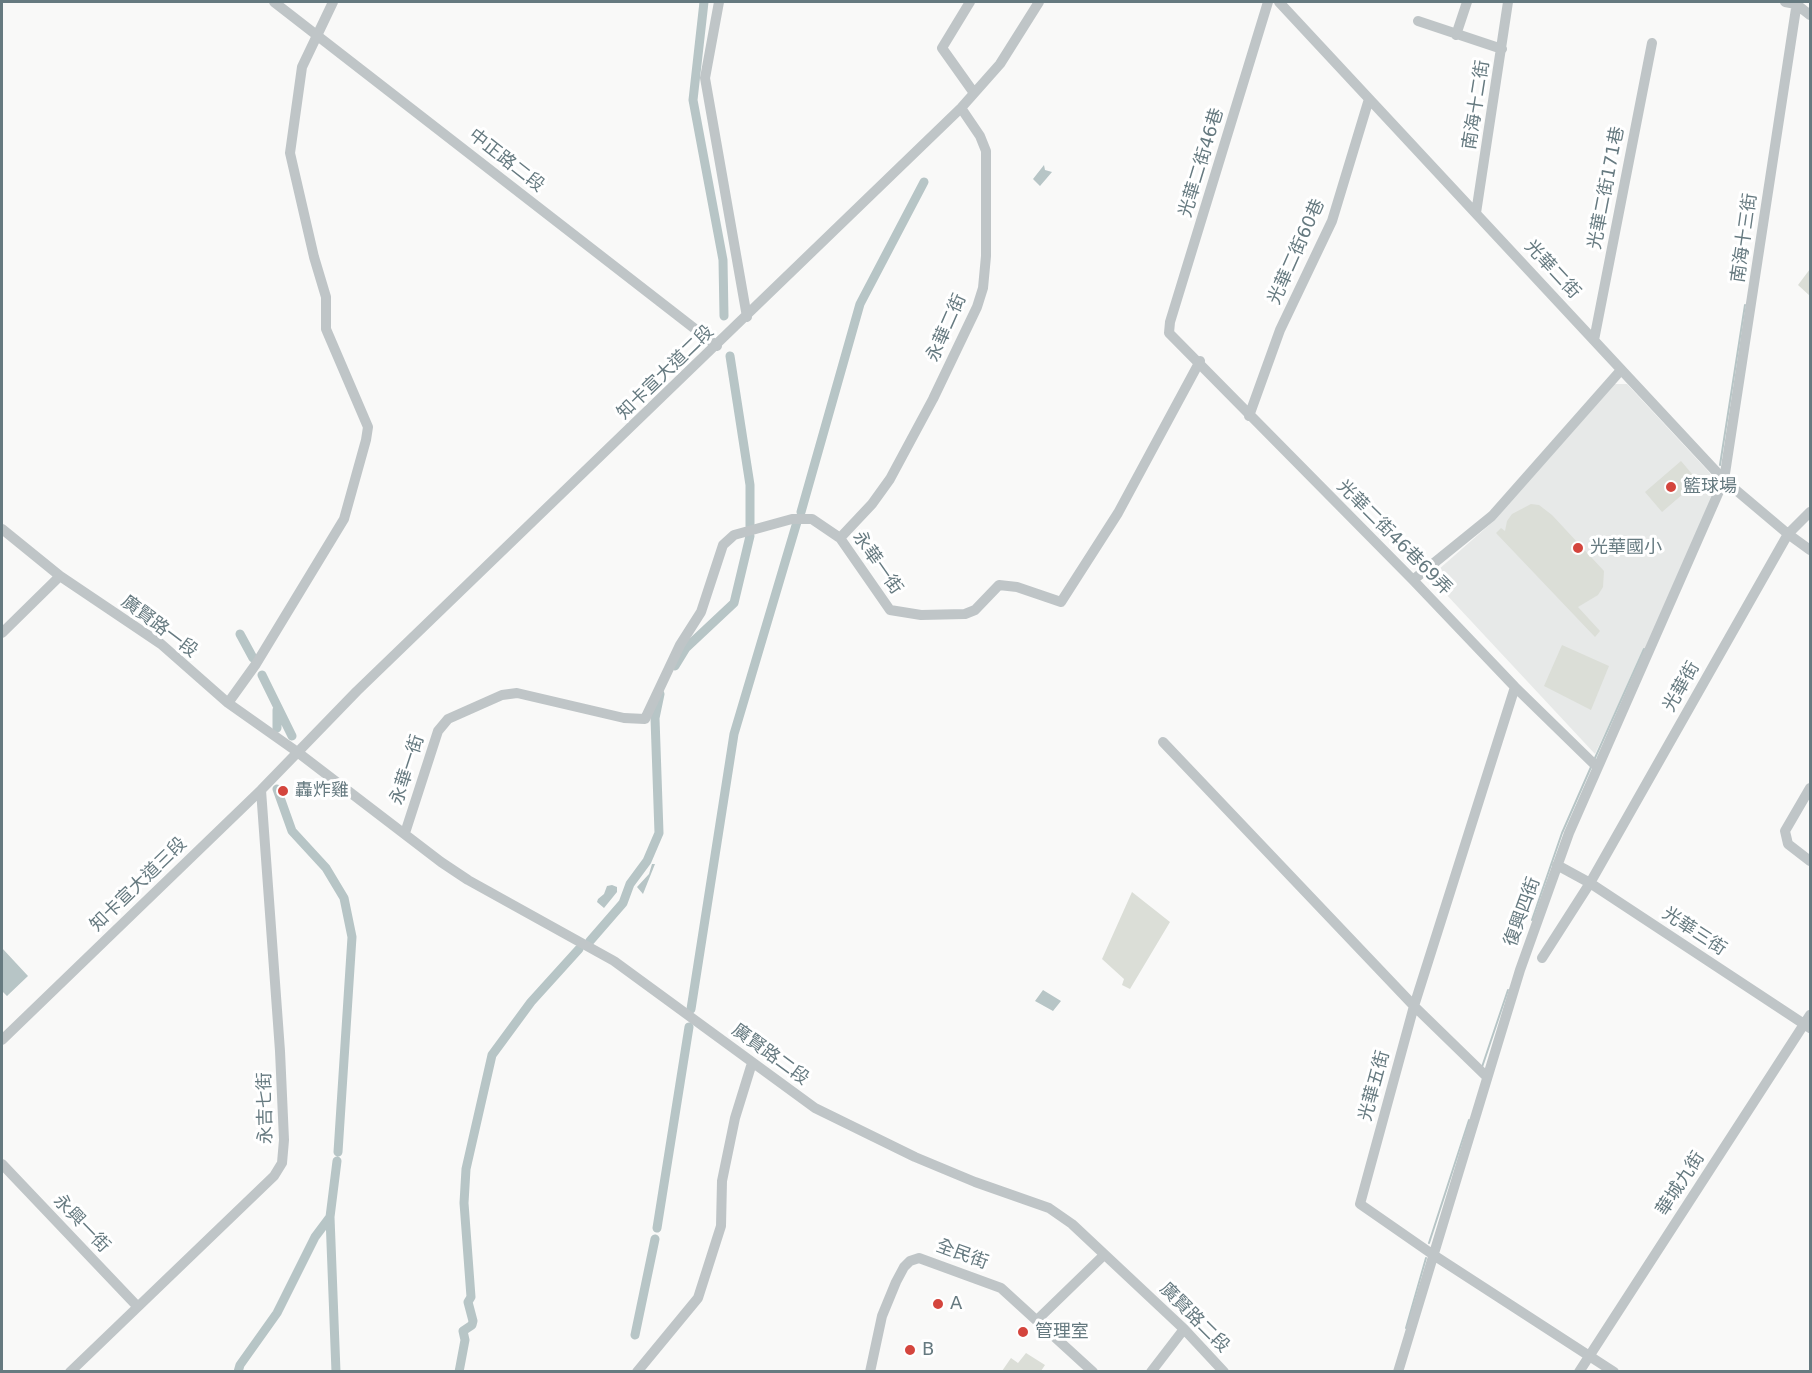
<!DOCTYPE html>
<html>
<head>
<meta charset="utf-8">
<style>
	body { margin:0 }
	#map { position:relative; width:1812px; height:1373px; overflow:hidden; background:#f9f9f8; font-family:"DejaVu Sans",sans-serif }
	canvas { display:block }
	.frame { position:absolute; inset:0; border:3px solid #667a80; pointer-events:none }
</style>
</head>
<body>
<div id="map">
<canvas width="1812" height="1373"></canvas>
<div class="frame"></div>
</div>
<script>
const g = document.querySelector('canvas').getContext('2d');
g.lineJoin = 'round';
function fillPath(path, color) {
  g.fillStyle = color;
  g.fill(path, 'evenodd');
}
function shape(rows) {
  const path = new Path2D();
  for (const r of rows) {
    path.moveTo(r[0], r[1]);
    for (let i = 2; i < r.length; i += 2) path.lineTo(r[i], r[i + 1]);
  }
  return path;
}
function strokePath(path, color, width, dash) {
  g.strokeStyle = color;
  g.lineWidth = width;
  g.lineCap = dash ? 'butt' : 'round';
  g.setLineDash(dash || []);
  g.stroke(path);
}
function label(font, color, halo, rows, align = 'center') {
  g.font = font + ' "DejaVu Sans","Noto Sans TC",sans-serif';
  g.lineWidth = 6;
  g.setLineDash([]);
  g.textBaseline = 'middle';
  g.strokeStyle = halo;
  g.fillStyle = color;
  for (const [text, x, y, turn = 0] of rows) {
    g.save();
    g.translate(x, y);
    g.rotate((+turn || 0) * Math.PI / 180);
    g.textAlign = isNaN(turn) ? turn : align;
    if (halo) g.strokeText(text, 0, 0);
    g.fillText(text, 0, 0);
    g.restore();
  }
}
fillPath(shape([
	[1607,384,1627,384,1722,486,1595,754,1430,577,1496,519]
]), '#e7e9e8');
fillPath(shape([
	[1810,269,1810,296,1798,285],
	[1681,461,1698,481,1662,512,1645,492],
	[1531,504,1539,505,1552,515,1604,571,1603,587,1598,595,1578,607,1600,631,1595,637,1496,533,1501,528,1505,531,1507,521,1512,514],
	[1562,645,1609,666,1591,710,1544,686],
	[1132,892,1170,922,1130,989,1122,985,1124,979,1102,959],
	[1026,1353,1045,1365,1041,1371,1002,1371,1011,1358,1018,1363]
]), '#dbded7');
fillPath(shape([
	[1044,165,1045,170,1052,172,1040,186,1033,179],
	[652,864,655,864,643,894,637,887,649,874],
	[612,885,617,887,617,892,604,908,597,902,598,899,604,894,607,886],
	[2,948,28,976,7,996,2,991],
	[1043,990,1061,1001,1053,1011,1035,1001]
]), '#b7c5c6');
strokePath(shape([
	[1720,465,1745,305],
	[1595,758,1644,649],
	[1532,920,1562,833,1591,767],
	[1482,1067,1508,990],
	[1429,1243,1469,1120],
	[1406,1328,1426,1258]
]), '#b7c5c6', 2);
strokePath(shape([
	[704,2,693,100,723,260,724,316],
	[730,356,750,485,750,526],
	[801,512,860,304,924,182],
	[240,634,253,658],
	[675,666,686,648,734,603,750,536],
	[262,675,292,736],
	[277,710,277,728],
	[277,789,292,831,326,868,344,898,352,937,338,1152],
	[590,941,623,903,630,884,647,861,659,833,655,718,660,694],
	[691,1009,734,734,797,522],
	[657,1228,689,1027],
	[635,1335,655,1239],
	[238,1372,240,1365,277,1313,315,1237,330,1217],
	[336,1372,330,1217,337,1161],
	[459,1372,465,1340,463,1331,472,1325,473,1321,468,1302,471,1297,464,1203,466,1169,492,1055,531,1002,579,949]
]), '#b7c5c6', 9);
strokePath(shape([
	[274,2,717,346],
	[719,2,705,78,747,317],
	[970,2,942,48,974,93],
	[1268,2,1170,322,1169,333,1413,580,1515,687,1596,766],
	[1279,2,1724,480,1788,534,1810,550],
	[1785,2,1796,4,1810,15],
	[1418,21,1502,49],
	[1456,35,1467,2],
	[1476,213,1508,2],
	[1594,340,1652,43],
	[1249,416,1280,330,1332,221,1369,99],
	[2,529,60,576,161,644,228,703,296,751,441,862,468,880,614,961,815,1108,915,1157,975,1182,1049,1208,1072,1224,1184,1329,1224,1372],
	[840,538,872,504,890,479,933,399,977,307,983,288,986,256,986,151,980,136,961,108],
	[1413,580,1492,516,1621,370],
	[2,633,60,576],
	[1515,687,1414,1006,1360,1204,1432,1254,1614,1372],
	[228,703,256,664,344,519,366,440,368,427,326,329,326,297,314,257,290,153,302,67,333,2],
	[1163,742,1414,1006,1487,1077],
	[1810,788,1785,831,1788,844,1810,861],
	[405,833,438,731,448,719,502,695,517,693,624,718,645,719,680,645,701,612,723,545,734,535,792,519,812,519,840,538,890,610,921,615,965,614,975,610,999,585,1017,587,1061,602,1118,513,1200,361],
	[1557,865,1590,883,1810,1028],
	[1542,958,1590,883,1788,534,1810,512],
	[2,1040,261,790,357,691,961,108,1000,64,1039,2],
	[2,1164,137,1306],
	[1037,1320,1104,1255],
	[70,1372,274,1176,282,1163,284,1140,280,1051,261,790],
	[637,1372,698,1298,721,1226,722,1181,735,1118,752,1063],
	[870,1372,882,1316,896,1282,904,1267,910,1261,919,1258,1001,1288,1093,1372],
	[1151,1372,1184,1329],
	[1398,1372,1520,970,1569,833,1724,480,1797,2],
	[1579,1372,1810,1015]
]), '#bfc5c7', 10);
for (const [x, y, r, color] of [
	[1671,487,6,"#d4453d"],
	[1578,548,6,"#d4453d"],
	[283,791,6,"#d4453d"],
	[938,1304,6,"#d4453d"],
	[1023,1332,6,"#d4453d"],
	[910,1350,6,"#d4453d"]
]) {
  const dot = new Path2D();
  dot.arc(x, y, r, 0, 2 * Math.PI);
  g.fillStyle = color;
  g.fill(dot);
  strokePath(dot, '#fff', 2);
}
label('18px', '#667a80', '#fff', [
	["南海十二街",1477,105,-81],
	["中正路二段",506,161,38],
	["光華二街46巷",1202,163,-73],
	["光華二街171巷",1607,188,-79],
	["南海十三街",1745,238,-82],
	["光華二街60巷",1297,252,-66],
	["光華二街",1552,270,47],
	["永華二街",947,328,-66],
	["知卡宣大道二段",666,373,-44],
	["光華二街46巷69弄",1394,538,45],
	["永華一街",877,563,55],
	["廣賢路一段",159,627,37],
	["光華街",1682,687,-60],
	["永華一街",408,770,-72],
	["知卡宣大道三段",139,885,-44],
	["復興四街",1523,912,-70],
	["光華三街",1694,932,33],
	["廣賢路二段",770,1055,36],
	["光華五街",1375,1086,-75],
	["永吉七街",266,1108,-91],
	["華城九街",1681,1184,-57],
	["永興一街",81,1224,46],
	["全民街",962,1255,20],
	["廣賢路二段",1194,1318,45]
]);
label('18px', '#667a80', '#fff', [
	["籃球場",1683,487],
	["光華國小",1590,548],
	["轟炸雞",295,791],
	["A",950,1304],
	["管理室",1035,1332],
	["B",922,1350]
], 'left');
</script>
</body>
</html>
